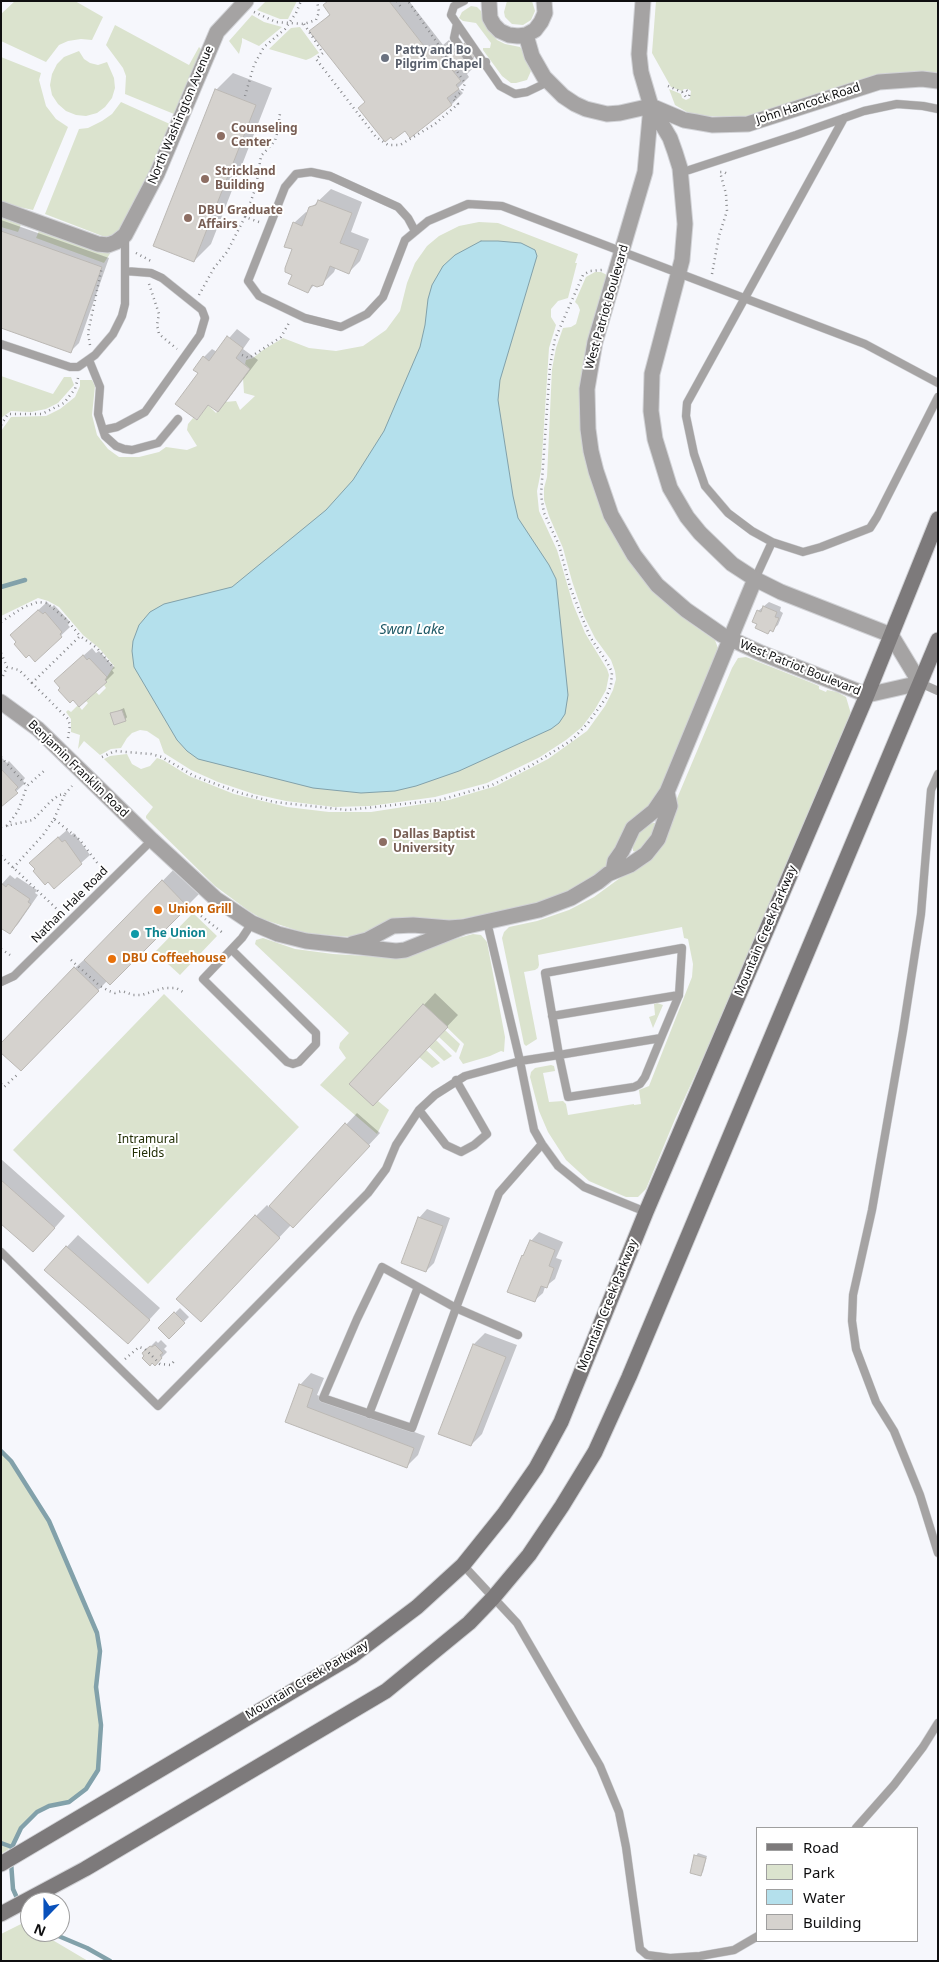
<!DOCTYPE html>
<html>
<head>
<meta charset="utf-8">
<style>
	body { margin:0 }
	#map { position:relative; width:939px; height:1962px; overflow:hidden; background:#f6f7fc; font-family:"Noto Sans",sans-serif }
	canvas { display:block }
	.frame { position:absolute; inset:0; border:2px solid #0f0f10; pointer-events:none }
	.legend { position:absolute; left:756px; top:1827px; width:162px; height:115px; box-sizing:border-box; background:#fff; border:1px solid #9f9f9f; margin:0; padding:6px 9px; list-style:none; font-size:15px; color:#0f0f10 }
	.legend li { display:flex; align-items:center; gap:10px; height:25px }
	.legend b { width:25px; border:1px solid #9f9f9f }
	.north { position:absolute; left:20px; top:1892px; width:50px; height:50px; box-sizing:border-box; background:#fff; border:1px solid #9f9f9f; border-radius:50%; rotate:202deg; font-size:14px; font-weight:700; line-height:20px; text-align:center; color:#0f0f10 }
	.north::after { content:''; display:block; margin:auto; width:18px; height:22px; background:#0951bb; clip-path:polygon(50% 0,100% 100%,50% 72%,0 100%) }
</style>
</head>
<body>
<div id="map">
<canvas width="939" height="1962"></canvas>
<div class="frame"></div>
<ul class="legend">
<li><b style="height:6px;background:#7d7a7b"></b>Road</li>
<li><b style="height:14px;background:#dbe3ce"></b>Park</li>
<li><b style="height:14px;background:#b4e0ec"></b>Water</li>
<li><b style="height:14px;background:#d5d2ce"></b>Building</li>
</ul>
<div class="north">N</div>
</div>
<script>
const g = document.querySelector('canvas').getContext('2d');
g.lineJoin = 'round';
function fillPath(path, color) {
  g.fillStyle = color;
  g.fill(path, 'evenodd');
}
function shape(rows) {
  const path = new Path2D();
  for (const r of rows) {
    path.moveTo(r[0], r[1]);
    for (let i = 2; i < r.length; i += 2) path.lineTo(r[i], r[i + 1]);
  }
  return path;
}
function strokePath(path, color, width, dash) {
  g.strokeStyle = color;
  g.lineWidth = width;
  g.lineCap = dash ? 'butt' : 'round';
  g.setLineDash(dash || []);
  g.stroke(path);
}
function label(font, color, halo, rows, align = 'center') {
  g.font = font + ' "Noto Sans",sans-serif';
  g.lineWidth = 4;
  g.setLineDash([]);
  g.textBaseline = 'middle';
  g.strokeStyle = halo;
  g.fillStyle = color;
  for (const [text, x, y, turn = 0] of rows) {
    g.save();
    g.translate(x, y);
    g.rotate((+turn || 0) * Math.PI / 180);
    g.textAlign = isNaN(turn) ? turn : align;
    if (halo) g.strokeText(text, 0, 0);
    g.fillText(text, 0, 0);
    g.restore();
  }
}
fillPath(shape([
	[15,1,75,1,103,17,92,40,81,39,68,41,59,45,46,62,1,41,1,14],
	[266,1,297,1,288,19,280,19,257,10],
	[507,1,532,1,535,11,531,20,523,25,512,24,505,17,504,12],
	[656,1,938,1,938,76,772,113,740,118,692,115,675,105,669,89,681,94,682,98,686,100,690,98,691,91,688,89,684,89,682,91,671,87,652,53],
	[471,6,477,7,481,11,485,25,497,40,505,44,520,47,523,51,531,71,527,80,516,83,511,83,502,76,483,50,483,48,490,48,491,43,476,23,463,21,459,18,462,12],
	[252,15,264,22,282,27,259,46,242,38,242,42,239,54,229,41],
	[115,25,189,65,199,47,201,49,201,52,174,114,125,94,126,76,123,68,106,45],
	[300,27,319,53,311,58,306,60,269,49,291,28],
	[79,51,84,59,90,63,98,65,107,62,114,78,115,88,112,98,105,107,97,113,86,116,76,115,66,111,58,104,52,95,50,85,52,74,57,64,64,57],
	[1,57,41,73,39,80,46,106,56,119,68,127,33,210,1,203],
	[121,102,172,125,141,196,117,236,105,237,45,214,79,129,88,128,102,121,112,114],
	[1,211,23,220,18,232,1,227],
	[479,222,498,223,578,254,575,263,577,263,568,298,558,301,551,309,551,317,556,325,549,348,541,471,537,491,539,511,557,550,573,604,585,633,607,669,609,675,606,690,594,711,582,727,566,740,540,757,487,783,435,797,370,806,334,807,286,801,254,794,218,782,191,770,164,753,159,739,147,731,140,730,132,733,127,738,121,748,111,749,100,755,84,741,78,749,80,735,71,732,71,719,66,712,68,710,71,712,78,705,82,710,88,703,86,701,96,692,99,695,106,688,104,685,107,682,105,680,114,666,99,648,83,635,59,607,48,601,38,598,1,616,1,431,11,417,46,416,60,409,75,397,80,386,80,380,92,380,95,386,92,415,97,435,108,449,119,457,139,457,159,452,166,447,187,450,197,446,187,430,188,424,193,418,197,420,208,405,216,413,225,402,236,401,240,410,255,396,244,393,243,378,250,369,245,364,246,360,253,358,263,350,283,338,309,348,336,351,363,346,386,330,400,311,407,283,415,263,427,246,439,236,459,226],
	[41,226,111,252,104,263,36,238],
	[595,272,601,272,609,276,585,361,587,462,600,506,629,561,661,599,696,627,715,640,719,651,660,792,607,866,577,887,532,905,461,919,376,931,350,937,305,933,262,919,249,911,215,886,146,818,146,816,153,807,104,759,110,756,127,754,132,764,141,769,150,766,157,758,163,760,189,776,234,794,287,807,329,812,371,812,449,800,496,786,548,759,587,731,605,706,613,690,616,679,615,671,611,660,595,638,584,616,572,581,563,548,549,516,544,500,544,488,547,477,552,369,556,348,563,328,571,327,576,324,580,310,578,305,575,302,586,277],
	[1,376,53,394,64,377,71,377,74,385,58,403,46,409,31,412,11,411,1,418],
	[746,657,812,683,819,686,819,689,826,692,827,690,837,692,846,697,851,714,772,907,675,1119,646,1189,638,1197,626,1197,589,1181,566,1160,548,1132,539,1111,530,1077,531,1072,535,1068,551,1065,554,1066,555,1071,543,1073,549,1102,563,1101,566,1104,568,1115,634,1104,634,1105,641,1104,639,1090,649,1086,692,977,693,964,688,939,684,938,682,927,538,955,539,965,538,968,535,970,524,972,537,1039,526,1046,524,1044,502,938,504,932,509,927,537,921,569,910,594,897,657,851,668,833,673,808,732,668,738,658],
	[653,823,656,823,653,840,636,852,633,851,633,843,637,836,644,827],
	[193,913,217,936,180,975,155,952],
	[473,934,481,935,487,942,505,1037,504,1052,501,1051,490,1056,463,1064,459,1058,464,1044,423,1004,378,1101,389,1110,377,1134,320,1085,346,1058,339,1048,340,1043,349,1033,255,944,256,940,263,938,295,949,333,954,400,958,416,954,441,943],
	[164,994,299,1127,148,1284,13,1150],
	[657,1003,663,1005,653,1028,649,1017,655,1015,654,1004],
	[445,1030,460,1044,456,1053,439,1037],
	[436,1040,452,1056,444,1061,429,1047],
	[426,1050,440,1063,432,1068,419,1057],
	[1,1451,11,1461,48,1521,97,1633,100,1651,96,1687,101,1725,97,1770,86,1789,69,1802,49,1806,37,1812,21,1828,12,1847,1,1854],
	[23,1923,30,1927,30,1932,39,1932,88,1961,1,1961,1,1934]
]), '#dbe3ce');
const water = shape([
	[481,241,498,241,521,243,535,250,537,256,500,380,498,400,513,496,518,518,549,565,556,579,568,695,565,714,559,723,551,729,459,771,416,786,395,791,361,793,313,788,198,759,187,751,177,740,134,667,132,651,133,641,139,625,150,612,164,604,232,587,326,510,353,480,384,431,420,347,425,325,428,299,432,285,443,266,455,255,481,241]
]);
fillPath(water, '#b4e0ec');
strokePath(water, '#82a1aa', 1);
fillPath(shape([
	[328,1,409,1,443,45,449,40,457,51,468,42,477,53,466,62,472,69,467,74,469,77,458,88,463,93,451,105,405,129,366,102,311,32,331,13],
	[233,73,272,88,211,244,194,261,216,90],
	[331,189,362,202,351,232,369,239,360,261,349,272,336,267,334,272,322,284,314,285,308,292,293,275,294,223,306,212,309,213,311,208],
	[1,220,109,258,79,343,71,351,1,327],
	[237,329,250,339,243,349,258,360,226,402,218,411,209,404,197,418,200,373,204,357,212,349,217,352],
	[47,602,52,607,54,605,70,622,68,625,70,627,35,660,17,642,20,627],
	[769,602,781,607,780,611,783,613,778,625,768,633,758,623,758,611],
	[92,648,96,653,99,651,115,668,112,670,114,673,106,681,64,673],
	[124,708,127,717,125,720,112,714],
	[2,758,7,763,9,761,25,778,23,781,25,783,1,806],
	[67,830,71,835,74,833,90,855,54,887,48,880,39,854],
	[179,864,203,890,110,983,107,981,21,1070,75,968,87,957,88,958],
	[10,875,15,879,17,877,37,890,35,893,38,895,18,924,9,933,1,885],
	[435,993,458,1015,384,1093,351,1084],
	[357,1113,380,1133,304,1215,291,1225,212,1309,256,1216,267,1205,269,1207],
	[1,1159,65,1216,45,1239,1,1222],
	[427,1209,450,1218,434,1263,426,1271,419,1218],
	[539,1232,563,1242,556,1258,562,1260,555,1279,545,1287,543,1293,534,1301,509,1291,523,1256,526,1252,531,1241],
	[78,1235,160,1308,139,1331,46,1269],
	[180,1308,189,1317,169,1337,160,1328],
	[485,1333,517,1345,482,1434,471,1445,440,1433,474,1344],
	[161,1340,167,1346,164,1349,167,1352,155,1364,144,1353,156,1341,158,1343],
	[311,1373,324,1378,317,1395,425,1436,418,1455,406,1467,286,1421,300,1385],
	[698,1853,707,1856,703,1872,701,1874,696,1856]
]), '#0003');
strokePath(shape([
	[1,587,25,580],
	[1,1451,11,1461,49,1521,97,1633,100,1651,96,1687,101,1725,98,1770,86,1789,69,1802,49,1806,37,1812,21,1828,12,1847],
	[1,1843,12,1847,12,1849],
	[11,1862,13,1889,25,1916,30,1919],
	[49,1932,87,1948,110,1961]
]), '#82a1aa', 4.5);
const building = shape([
	[328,1,389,1,431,55,437,51,461,81,456,85,459,89,447,98,452,105,410,138,405,131,393,140,391,137,385,142,358,108,365,102,309,31,330,15,323,5,328,1],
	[465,43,475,56,454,72,444,60,465,43],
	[215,89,256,105,194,262,153,246,215,89],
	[318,200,352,213,340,243,359,250,349,274,330,266,323,285,317,287,312,285,308,293,288,284,292,275,285,272,285,268,292,249,284,247,293,222,302,226,309,207,316,205,318,200],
	[1,231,102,267,71,353,1,328,1,231],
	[227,336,243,348,236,358,250,369,218,412,208,405,197,420,175,404,198,373,193,370,203,356,209,361,227,336],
	[763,606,777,612,775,617,779,618,773,632,770,630,768,634,755,628,757,624,752,622,757,610,761,612,763,606],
	[38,610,43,614,45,612,62,632,60,634,62,637,35,662,29,655,26,658,14,644,16,642,10,635,38,610],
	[83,655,87,660,89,658,107,677,105,680,107,682,79,707,73,700,70,703,58,690,60,688,54,681,83,655],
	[122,710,126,721,114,725,110,713,122,710],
	[1,769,18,787,15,790,18,793,1,807,1,769],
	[58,837,62,842,65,840,82,864,54,889,48,882,45,885,33,871,35,869,29,863,58,837],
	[162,880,188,907,110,985,84,960,162,880],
	[1,883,6,887,8,884,30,899,28,902,31,904,10,934,2,929,1,931,1,883],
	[74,967,99,991,21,1071,1,1053,1,1043,74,967],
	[423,1004,448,1027,373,1106,349,1084,423,1004],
	[345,1123,370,1146,293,1228,269,1206,345,1123],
	[1,1180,55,1228,33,1252,1,1224,1,1180],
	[255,1215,280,1238,201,1322,176,1299,255,1215],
	[418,1217,443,1226,426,1272,401,1263,418,1217],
	[530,1240,555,1250,549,1266,554,1268,547,1288,541,1286,535,1302,507,1292,522,1255,523,1256,530,1240],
	[66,1246,150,1320,128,1344,44,1270,66,1246],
	[174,1312,185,1323,169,1339,158,1328,174,1312],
	[473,1344,506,1357,471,1446,438,1434,473,1344],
	[155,1345,163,1353,160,1355,162,1358,155,1366,152,1363,150,1366,142,1358,144,1356,142,1353,150,1346,152,1347,155,1345],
	[299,1384,313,1389,307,1407,414,1448,407,1468,285,1422,299,1384],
	[694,1855,706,1858,701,1876,690,1873,694,1855]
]);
fillPath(building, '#d5d2ce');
strokePath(building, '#bbb8b4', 1);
const lane = shape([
	[464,1,454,6,451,15,500,86,515,94,527,92,548,82],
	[457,24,454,38,472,64,486,62],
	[844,118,687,403,686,416,694,454,705,486,728,513,752,531,772,542,803,552,821,547,870,528,877,517,938,397],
	[680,173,796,135,864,111,897,104,923,106,938,109],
	[415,231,408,218,398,207,330,176,311,172,296,174,285,187,248,281,259,296,305,318,341,327,367,314,383,297,405,240,428,221,468,204,502,206,865,344,938,383],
	[1,344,70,367,78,367,95,355,113,334,122,316,125,304,125,235],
	[89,360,100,387,98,414,103,430,117,427,145,412,200,335,205,318,202,310,162,278,151,273,125,271],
	[103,430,105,436,116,446,124,449,132,450,158,443,178,419],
	[755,579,772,542],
	[920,683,938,691],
	[938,774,931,790,921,914,903,1031,872,1210,853,1295,852,1321,856,1349,876,1402,894,1431,920,1495,938,1553],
	[487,922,520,1061,534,1130,542,1144,558,1166,584,1187,646,1212],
	[232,950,316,1033,316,1044,299,1062,293,1064,287,1062,203,979,242,938,252,923],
	[1,982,14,976,20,970,152,840],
	[552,1016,679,995],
	[419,1110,446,1145,461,1152,474,1145,487,1134,456,1080],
	[1,1252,158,1406,368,1193,386,1169,396,1145,419,1110,435,1095,465,1076,520,1061,559,1055,661,1038,679,995,682,948,545,973,559,1055,568,1097,634,1087,640,1084,645,1077,661,1038],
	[518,1335,456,1308,382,1267,357,1319,323,1398,412,1428,456,1308,499,1193,542,1144],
	[369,1414,418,1287],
	[463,1565,517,1623,600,1766,619,1812,626,1847,640,1949,647,1955,670,1958,700,1956,734,1950,758,1936],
	[856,1828,894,1785,923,1747,938,1723]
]);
const street = shape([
	[489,1,490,18,494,25,500,31,509,35,518,36,526,35,535,30,541,22,545,13,544,1],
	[643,1,639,54,641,72,651,106,670,138,675,152,680,168,685,224,682,260,652,374,651,411,655,439,670,488,687,517,700,533,732,564,755,579,781,592,891,635,920,683,867,695,761,653,722,635,686,610,657,585,634,555,611,515,596,471,591,451,588,429,587,389,595,342,645,172,651,106],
	[526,35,532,56,544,77,563,96,575,104,586,109,607,114,620,113,651,106],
	[651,106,684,120,696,122,712,125,748,124,879,82,922,79,938,81],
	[1,209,98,244,108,245,116,242,125,235,157,174,217,32,246,1],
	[1,702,38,729,152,840,216,899,252,923,278,934,306,941,396,951,405,950,463,927],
	[613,871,615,861,622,851,633,828,654,811,667,792,755,579],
	[352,944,367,940,393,926,413,925,449,928,463,927,539,910,571,898,598,882,608,874,630,865,646,854,658,839,670,806,667,792]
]);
const secondary = shape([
	[1,1864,352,1656,417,1607,463,1565,504,1514,536,1468,561,1422,646,1212,867,695,938,519],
	[1,1914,85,1869,386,1691,469,1623,493,1598,529,1555,562,1506,595,1452,629,1377,938,640]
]);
strokePath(lane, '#d1d2d6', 9);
strokePath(street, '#d1d2d6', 17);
strokePath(secondary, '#d1d2d6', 17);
strokePath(shape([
	[397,1,402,9],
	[254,12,276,22,304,24,316,20,319,12,317,1],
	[304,24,323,53,316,59,376,137,388,145,400,145,435,124,458,104,453,99,462,91,465,83,408,1],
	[668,86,682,92,686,97,689,96,690,93],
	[682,92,686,90,690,93],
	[245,96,254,65,264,47,285,29,296,13,301,1],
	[259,222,245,217,256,187,261,156,275,141,278,130,280,113],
	[136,253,151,261],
	[712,274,719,236,727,211,726,194,720,172,724,172,729,175],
	[149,284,159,314,157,325,159,334,177,349],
	[199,295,214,268,227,252,245,217],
	[90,345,88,333,102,267],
	[242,355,249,358,281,337,289,323],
	[1,425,8,414,42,414,64,403,75,389,78,378],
	[1,622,24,607,38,602,47,603,67,620,80,636],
	[1,653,7,667,19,670,32,683],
	[3,676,7,667],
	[68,738,70,725,68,719,32,683,80,636,97,648,112,666],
	[1,757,27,786,45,770],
	[102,757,115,751,151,754,162,757,194,776,240,793,274,802,347,810,440,800,492,785,532,765,572,740,588,723,606,698,611,685,612,672,607,662,590,637,570,587,559,545,544,513,541,495,550,366,555,339,583,275,590,271,602,270],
	[54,819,65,794],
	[7,826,18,811,27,786],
	[1,827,33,820,50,802,59,795,65,794,72,786],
	[1,856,61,913],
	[13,868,43,835,54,819,80,840,98,864],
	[203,907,196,912,223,933],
	[1,949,10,955],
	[71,960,100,986,109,991,115,993,122,991,133,995,142,995,164,988,176,988,183,992],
	[1,1084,4,1087,18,1074],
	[125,1359,139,1347,145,1349,160,1364,171,1365,175,1360]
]), '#88898c', 2.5, [1, 4]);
strokePath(lane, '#a5a3a3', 8);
strokePath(street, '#a5a3a3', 15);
strokePath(secondary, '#7d7a7b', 15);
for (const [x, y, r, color] of [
	[385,58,5,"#6b7280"],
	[221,136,5,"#8d6e63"],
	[205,179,5,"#8d6e63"],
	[188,218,5,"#8d6e63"],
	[383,842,5,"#8d6e63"],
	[158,910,5,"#e8710a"],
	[135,934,5,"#0f9aa8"],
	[112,959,5,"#e8710a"]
]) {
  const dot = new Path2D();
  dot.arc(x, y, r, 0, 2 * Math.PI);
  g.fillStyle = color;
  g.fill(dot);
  strokePath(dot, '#fff', 2);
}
label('bold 12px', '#5b616d', '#fff', [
	["Patty and Bo",395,51],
	["Pilgrim Chapel",395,65]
], 'left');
label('12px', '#0f0f10', '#fff', [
	["John Hancock Road",808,104,-18],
	["North Washington Avenue",181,115,-67],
	["West Patriot Boulevard",607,307,-74],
	["West Patriot Boulevard",800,668,22],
	["Benjamin Franklin Road",78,769,44],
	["Nathan Hale Road",70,905,-45],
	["Mountain Creek Parkway",766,931,-67],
	["Mountain Creek Parkway",608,1305,-68],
	["Mountain Creek Parkway",307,1680,-31]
]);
label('bold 12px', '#785e54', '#fff', [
	["Counseling",231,129],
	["Center",231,143],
	["Strickland",215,172],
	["Building",215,186],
	["DBU Graduate",198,211],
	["Affairs",198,225],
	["Dallas Baptist",393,835],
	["University",393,849]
], 'left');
label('bold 12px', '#c56008', '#fff', [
	["Union Grill",168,910],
	["DBU Coffeehouse",122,959]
], 'left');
label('bold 12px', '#0d838f', '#fff', [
	["The Union",145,934]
], 'left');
label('12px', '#222f06', '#fff', [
	["Intramural",148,1140],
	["Fields",148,1154]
]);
label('italic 14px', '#1e5966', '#fff', [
	["Swan Lake",412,630]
]);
</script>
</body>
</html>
